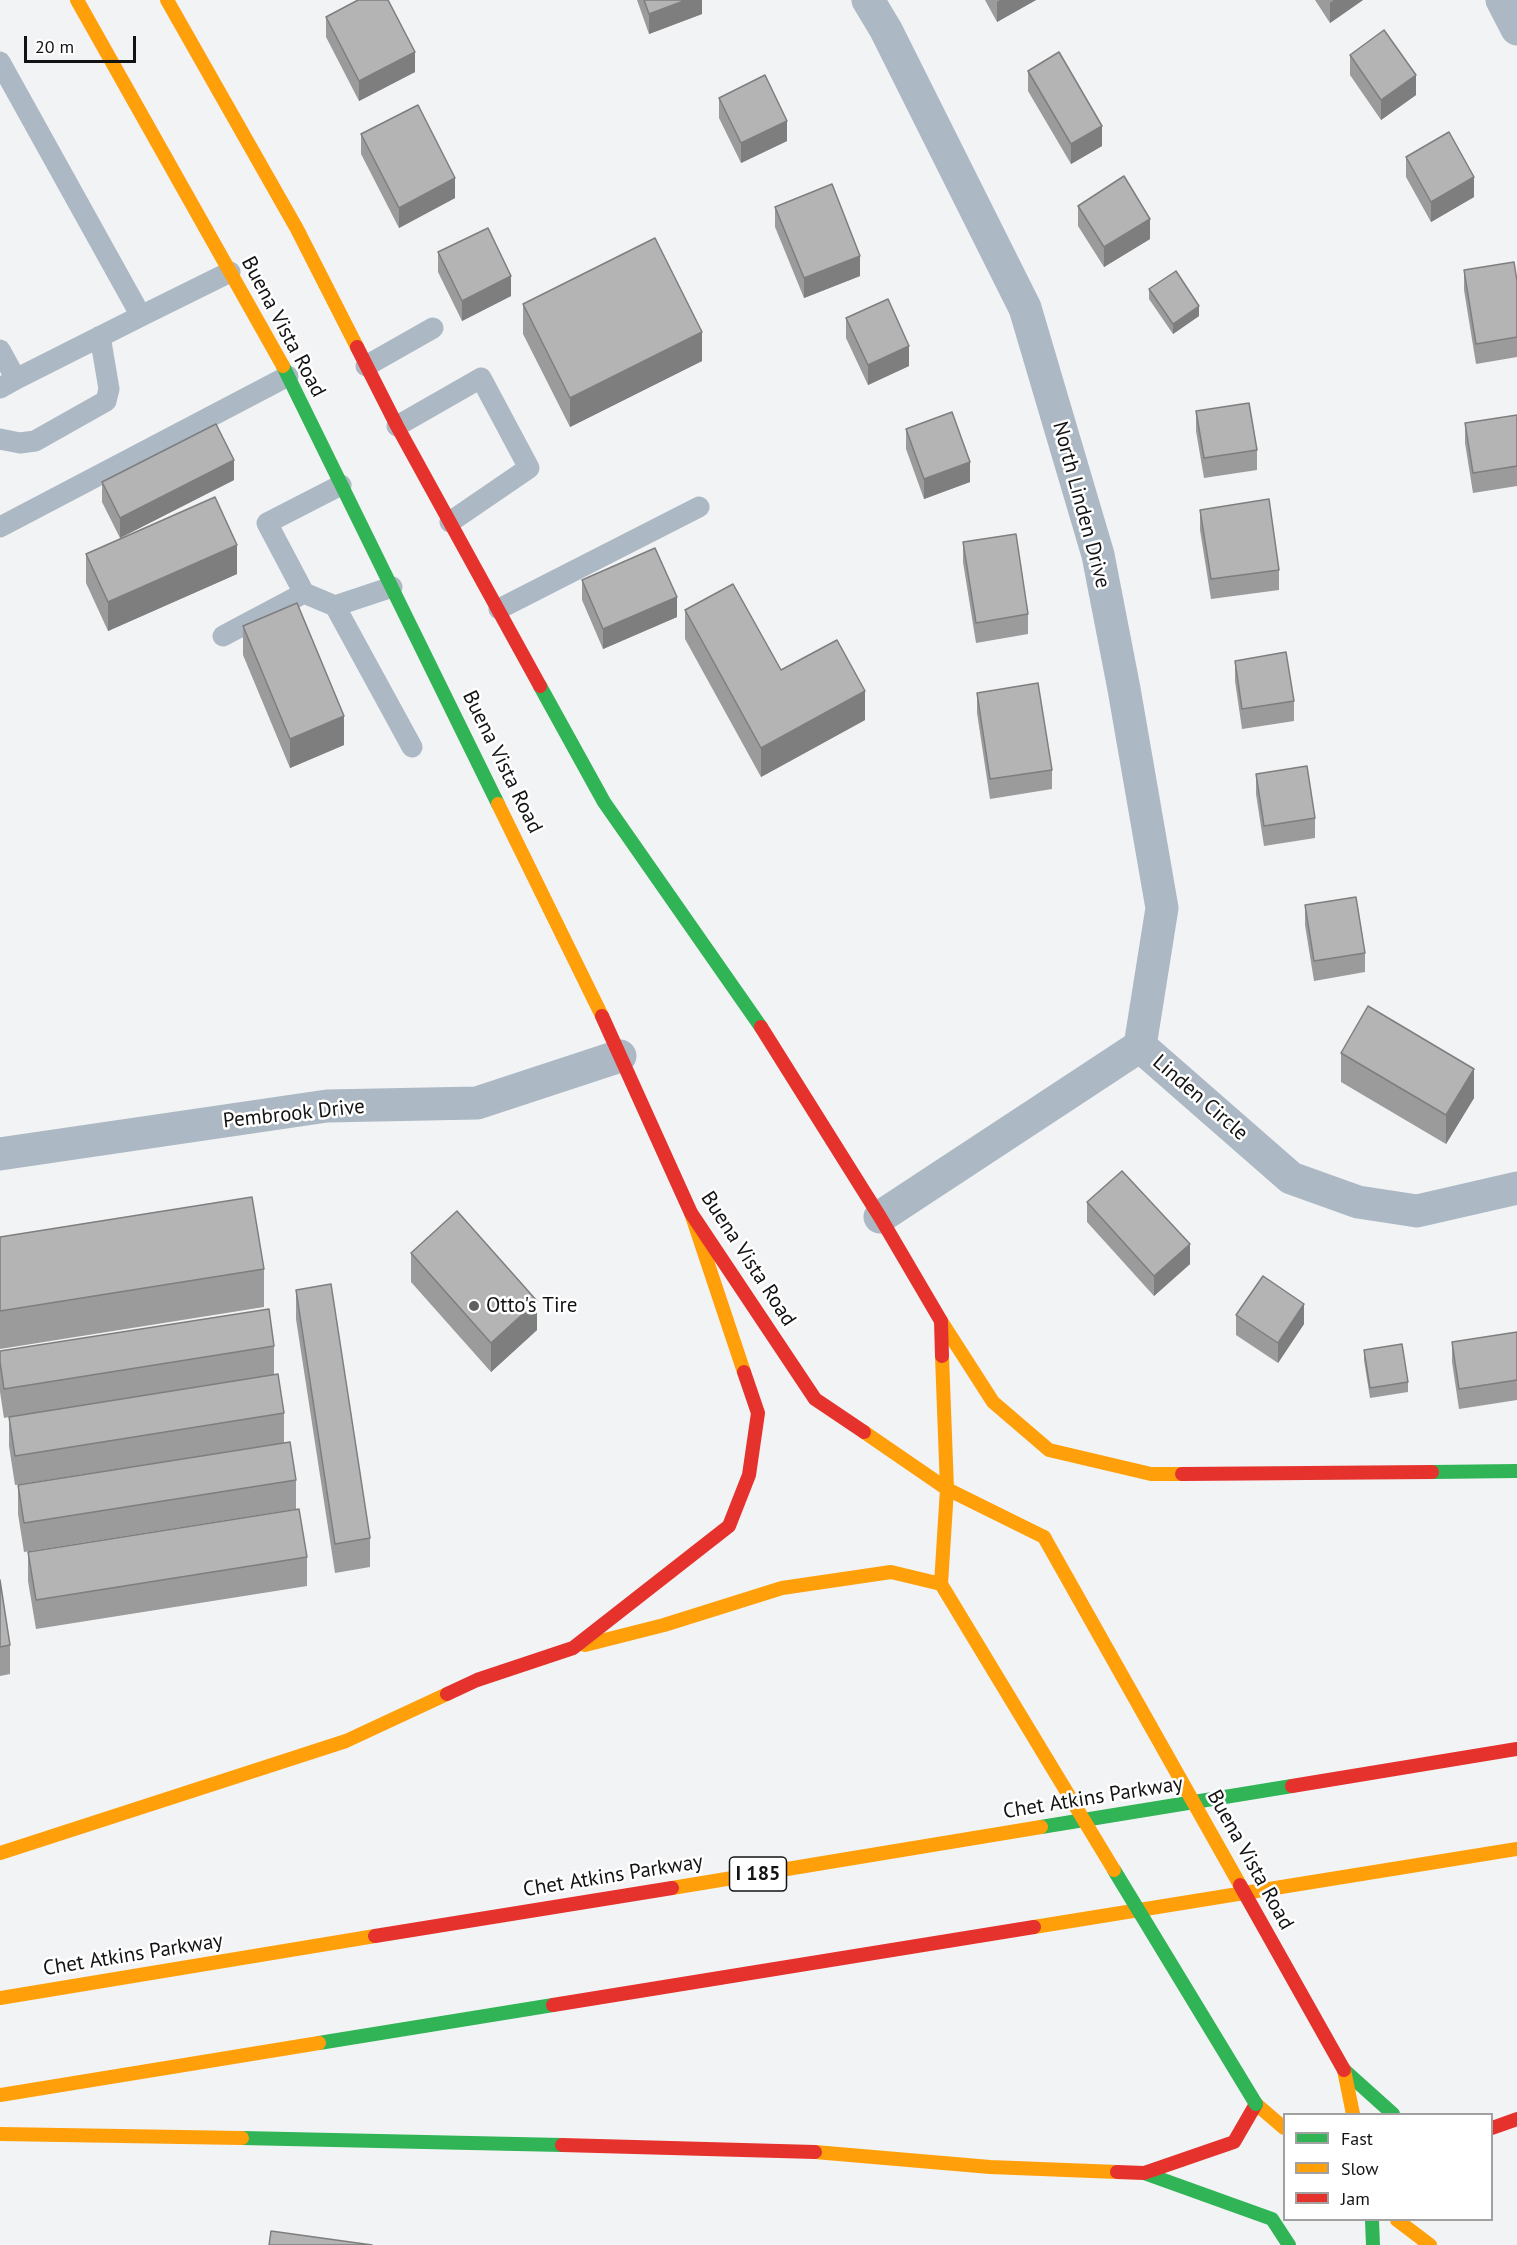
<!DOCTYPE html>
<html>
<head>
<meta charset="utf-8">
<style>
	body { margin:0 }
	#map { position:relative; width:1517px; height:2245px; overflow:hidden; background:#f2f3f4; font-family:"PT Sans",sans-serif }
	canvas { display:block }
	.legend { position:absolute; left:1283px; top:2113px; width:210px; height:108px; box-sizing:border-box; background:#fff; border:2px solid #a1a1a1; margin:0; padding:8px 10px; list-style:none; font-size:18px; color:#131314 }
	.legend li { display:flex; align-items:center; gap:12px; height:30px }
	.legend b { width:30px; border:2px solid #a1a1a1 }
	.scale { position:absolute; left:24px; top:36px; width:112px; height:27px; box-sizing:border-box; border:3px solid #131314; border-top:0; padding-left:8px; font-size:18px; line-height:21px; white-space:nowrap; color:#131314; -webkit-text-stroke:4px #fff; paint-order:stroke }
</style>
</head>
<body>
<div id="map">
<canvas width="1517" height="2245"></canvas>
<ul class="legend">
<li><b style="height:8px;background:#30b455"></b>Fast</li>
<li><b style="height:8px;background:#ff9f0a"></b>Slow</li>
<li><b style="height:8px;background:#e5322d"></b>Jam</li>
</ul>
<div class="scale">20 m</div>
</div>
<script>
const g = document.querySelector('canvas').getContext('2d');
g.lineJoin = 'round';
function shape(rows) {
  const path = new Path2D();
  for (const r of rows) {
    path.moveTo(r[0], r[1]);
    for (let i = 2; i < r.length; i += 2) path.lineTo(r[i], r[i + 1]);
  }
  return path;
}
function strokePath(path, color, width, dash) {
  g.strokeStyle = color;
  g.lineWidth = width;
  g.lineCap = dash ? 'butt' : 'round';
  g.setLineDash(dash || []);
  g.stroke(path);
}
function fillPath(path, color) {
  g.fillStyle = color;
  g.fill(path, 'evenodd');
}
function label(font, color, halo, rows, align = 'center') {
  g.font = font + ' "PT Sans",sans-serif';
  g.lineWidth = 5;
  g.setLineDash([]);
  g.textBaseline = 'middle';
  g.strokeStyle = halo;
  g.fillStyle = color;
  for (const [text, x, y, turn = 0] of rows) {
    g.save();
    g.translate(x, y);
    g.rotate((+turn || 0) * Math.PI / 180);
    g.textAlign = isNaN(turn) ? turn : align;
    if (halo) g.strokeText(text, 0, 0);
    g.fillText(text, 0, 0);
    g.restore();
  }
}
strokePath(shape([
	[0,62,141,316,16,379,0,350],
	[141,316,230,272],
	[366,366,433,328],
	[0,388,16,379],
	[397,426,481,378,529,468,450,522],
	[0,439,20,443,35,441,106,401,109,389,100,336],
	[0,527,288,376],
	[304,593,335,606,392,587],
	[335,606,412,747],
	[499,609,699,507],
	[223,636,304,593,267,523,341,485]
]), '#acb8c4', 21);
strokePath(shape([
	[868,0,886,30,1025,308,1098,555,1124,689,1162,908,1140,1046],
	[1502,0,1517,29],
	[1140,1046,1291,1178,1358,1202,1417,1211,1517,1188],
	[0,1154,327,1106,477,1103,620,1056],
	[880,1217,1140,1046]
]), '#acb8c4', 33);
strokePath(shape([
	[283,366,498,804],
	[540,686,604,802,761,1027],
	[1432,1472,1517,1471],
	[1041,1827,1292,1786],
	[319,2043,553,2005],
	[1344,2070,1393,2114],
	[242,2138,562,2145],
	[1144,2173,1272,2219,1289,2245],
	[1372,2220,1373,2245]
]), '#30b455', 14);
strokePath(shape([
	[77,0,283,366],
	[167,0,297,229,357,347],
	[498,804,602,1016],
	[691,1213,744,1372],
	[941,1321,993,1402,1049,1450,1151,1474,1182,1474],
	[864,1432,947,1489,1044,1537],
	[941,1584,947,1489,942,1356],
	[585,1645,664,1625,782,1588,891,1572,941,1584],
	[0,1853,346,1741,447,1694],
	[672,1888,1041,1827],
	[1034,1927,1517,1849],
	[0,1998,375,1936],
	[1344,2070,1353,2114],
	[0,2095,319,2043],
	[1256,2104,1284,2128],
	[0,2134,242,2138],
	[815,2152,990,2167,1117,2172],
	[1397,2220,1430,2245]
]), '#ff9f0a', 14);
strokePath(shape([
	[357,347,397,426,540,686],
	[602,1016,691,1213,815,1399,864,1432],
	[761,1027,880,1217,941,1321,942,1356],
	[1182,1474,1432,1472],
	[447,1694,477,1680,573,1648,729,1526,749,1475,758,1413,744,1372],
	[1292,1786,1517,1749],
	[375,1936,672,1888],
	[553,2005,1034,1927],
	[1492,2128,1517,2119],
	[562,2145,815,2152],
	[1117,2172,1144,2173,1234,2142,1256,2104]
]), '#e5322d', 14);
strokePath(shape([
	[1114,1870,1256,2104]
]), '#30b455', 14);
strokePath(shape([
	[1044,1537,1240,1885],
	[941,1584,1114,1870]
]), '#ff9f0a', 14);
strokePath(shape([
	[1240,1885,1344,2070]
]), '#e5322d', 14);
fillPath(shape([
	[637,0,702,0,702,14,649,34],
	[985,0,1036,0,997,22],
	[1315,0,1363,0,1330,23],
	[326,17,415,72,359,101,326,37],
	[1350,55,1416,95,1381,120,1350,75],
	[1028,71,1102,146,1071,164,1028,91],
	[719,98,787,141,741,163,719,118],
	[361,134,455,198,399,228,361,154],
	[1406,157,1474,197,1431,222,1406,177],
	[1078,206,1150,239,1104,267,1078,226],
	[775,207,860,276,804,298,775,227],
	[438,252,511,296,462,321,438,272],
	[1464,270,1517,281,1517,357,1476,364,1464,290],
	[1149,289,1199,316,1173,334,1149,299],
	[523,304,702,361,570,427,523,334],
	[846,318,909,366,868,385,846,338],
	[1196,411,1257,450,1257,470,1204,478,1196,431],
	[1517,415,1517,486,1473,493,1465,443,1465,423],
	[906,429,970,482,924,499,906,449],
	[234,480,120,538,102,502,102,482],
	[1200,510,1279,570,1279,590,1211,599,1200,530],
	[963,542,1028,614,1028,634,976,643,963,562],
	[86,554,237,574,108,631,86,583],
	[582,580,677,617,603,649,582,600],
	[685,610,781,670,865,720,761,777,685,639],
	[243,626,344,745,290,768,243,655],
	[1235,661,1294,701,1294,721,1242,729,1235,681],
	[977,693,1052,770,1052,789,990,799,977,713],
	[1256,774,1315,818,1315,838,1264,846,1256,794],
	[1305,905,1365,953,1365,972,1314,981,1305,925],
	[1341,1053,1474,1098,1446,1144,1341,1082],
	[1087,1202,1190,1264,1154,1296,1087,1222],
	[0,1237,264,1269,264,1307,0,1349],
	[411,1253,537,1330,491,1372,411,1282],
	[296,1290,370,1538,370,1567,335,1573,296,1319],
	[1236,1315,1304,1324,1278,1363,1236,1335],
	[1517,1332,1517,1400,1459,1409,1452,1362,1452,1342],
	[274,1346,274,1375,284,1413,284,1443,15,1485,9,1446,9,1417,4,1418,0,1392,0,1351],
	[1364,1350,1408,1382,1408,1392,1370,1398,1364,1360],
	[296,1480,296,1509,24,1552,18,1514,18,1485],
	[28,1552,307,1557,307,1586,36,1629,28,1581],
	[0,1580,10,1645,10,1674,0,1676]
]), '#9b9b9c');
fillPath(shape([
	[686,0,702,0,702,14,649,34,649,14],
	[1000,0,1036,0,997,22,997,2],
	[1334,0,1363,0,1330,23,1330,3],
	[415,52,415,72,359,101,359,81],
	[1416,75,1416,95,1381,120,1381,100],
	[787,121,787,141,741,163,741,143],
	[1102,126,1102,146,1071,164,1071,144],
	[1474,177,1474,197,1431,222,1431,202],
	[455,178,455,198,399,228,399,208],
	[1150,219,1150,239,1104,267,1104,247],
	[860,256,860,276,804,298,804,278],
	[511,276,511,296,462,321,462,301],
	[1199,306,1199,316,1173,334,1173,324],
	[702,332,702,361,570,427,570,398],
	[909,346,909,366,868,385,868,365],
	[234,460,234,480,120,538,120,518],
	[970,462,970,482,924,499,924,479],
	[237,545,237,574,108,631,108,602],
	[677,597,677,617,603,649,603,629],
	[865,691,865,720,761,777,761,748],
	[344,716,344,745,290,768,290,739],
	[1474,1069,1474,1098,1446,1144,1446,1115],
	[1190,1244,1190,1264,1154,1296,1154,1276],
	[537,1301,537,1330,491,1372,491,1343],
	[1304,1304,1304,1324,1278,1363,1278,1343]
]), '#7e7e7f');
const building = shape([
	[358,0,388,0,415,52,359,81,326,17,358,0],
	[644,0,686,0,649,14,644,0],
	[1384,30,1416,75,1381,100,1350,55,1384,30],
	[1059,52,1102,126,1071,144,1028,71,1059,52],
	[765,75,787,121,741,143,719,98,765,75],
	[418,105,455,178,399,208,361,134,418,105],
	[1449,132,1474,177,1431,202,1406,157,1449,132],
	[1124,176,1150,219,1104,247,1078,206,1124,176],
	[832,184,860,256,804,278,775,207,832,184],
	[488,228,511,276,462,301,438,252,488,228],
	[655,238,702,332,570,398,523,304,655,238],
	[1514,262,1517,281,1517,337,1476,344,1464,270,1514,262],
	[1176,271,1199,306,1173,324,1149,289,1176,271],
	[888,299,909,346,868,365,846,318,888,299],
	[1249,403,1257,450,1204,458,1196,411,1249,403],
	[952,412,970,462,924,479,906,429,952,412],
	[1517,415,1517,466,1473,473,1465,423,1517,415],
	[216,424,234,460,120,518,102,482,216,424],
	[215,497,237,545,108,602,86,554,215,497],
	[1269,499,1279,570,1211,579,1200,510,1269,499],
	[1016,534,1028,614,976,623,963,542,1016,534],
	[655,548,677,597,603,629,582,580,655,548],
	[733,584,781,670,837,640,865,691,761,748,685,610,733,584],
	[297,603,344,716,290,739,243,626,297,603],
	[1286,652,1294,701,1242,709,1235,661,1286,652],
	[1038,683,1052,770,990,779,977,693,1038,683],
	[1307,766,1315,818,1264,826,1256,774,1307,766],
	[1356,897,1365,953,1314,961,1305,905,1356,897],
	[1368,1006,1474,1069,1446,1115,1341,1053,1368,1006],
	[1122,1171,1190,1244,1154,1276,1087,1202,1122,1171],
	[252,1197,264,1269,0,1311,0,1237,252,1197],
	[457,1211,537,1301,491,1343,411,1253,457,1211],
	[1263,1276,1304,1304,1278,1343,1236,1315,1263,1276],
	[331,1284,370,1538,335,1544,296,1290,331,1284],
	[269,1309,274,1346,4,1389,0,1362,0,1351,269,1309],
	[1517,1332,1517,1380,1459,1389,1452,1342,1517,1332],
	[1402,1344,1408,1382,1370,1388,1364,1350,1402,1344],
	[278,1374,284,1413,15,1456,9,1417,278,1374],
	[290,1442,296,1480,24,1523,18,1485,290,1442],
	[299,1509,307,1557,36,1600,28,1552,299,1509],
	[0,1580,10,1645,0,1647,0,1580],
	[271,2231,372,2245,269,2245,271,2231]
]);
fillPath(building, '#b4b4b5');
strokePath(building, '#7e7e7f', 1.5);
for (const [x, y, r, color] of [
	[474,1306,6,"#616162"]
]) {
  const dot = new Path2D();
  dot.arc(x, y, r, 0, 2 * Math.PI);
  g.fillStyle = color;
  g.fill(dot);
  strokePath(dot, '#fff', 2);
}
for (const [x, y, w] of [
	[758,1874,57]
]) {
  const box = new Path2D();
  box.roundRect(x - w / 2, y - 17, w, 34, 4.5);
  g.fillStyle = '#fff';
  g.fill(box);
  strokePath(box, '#131314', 1.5);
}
label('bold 20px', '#131314', null, [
	["I 185",758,1874]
]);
label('21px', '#131314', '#fff', [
	["Buena Vista Road",283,327,62],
	["North Linden Drive",1081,505,75],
	["Buena Vista Road",502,762,64],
	["Linden Circle",1200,1098,41],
	["Pembrook Drive",294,1114,-6],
	["Buena Vista Road",748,1259,57],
	["Chet Atkins Parkway",1093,1798,-9],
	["Buena Vista Road",1250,1860,61],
	["Chet Atkins Parkway",613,1876,-9],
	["Chet Atkins Parkway",133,1955,-9]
]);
label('21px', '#131314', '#fff', [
	["Otto's Tire",486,1306]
], 'left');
</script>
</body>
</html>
